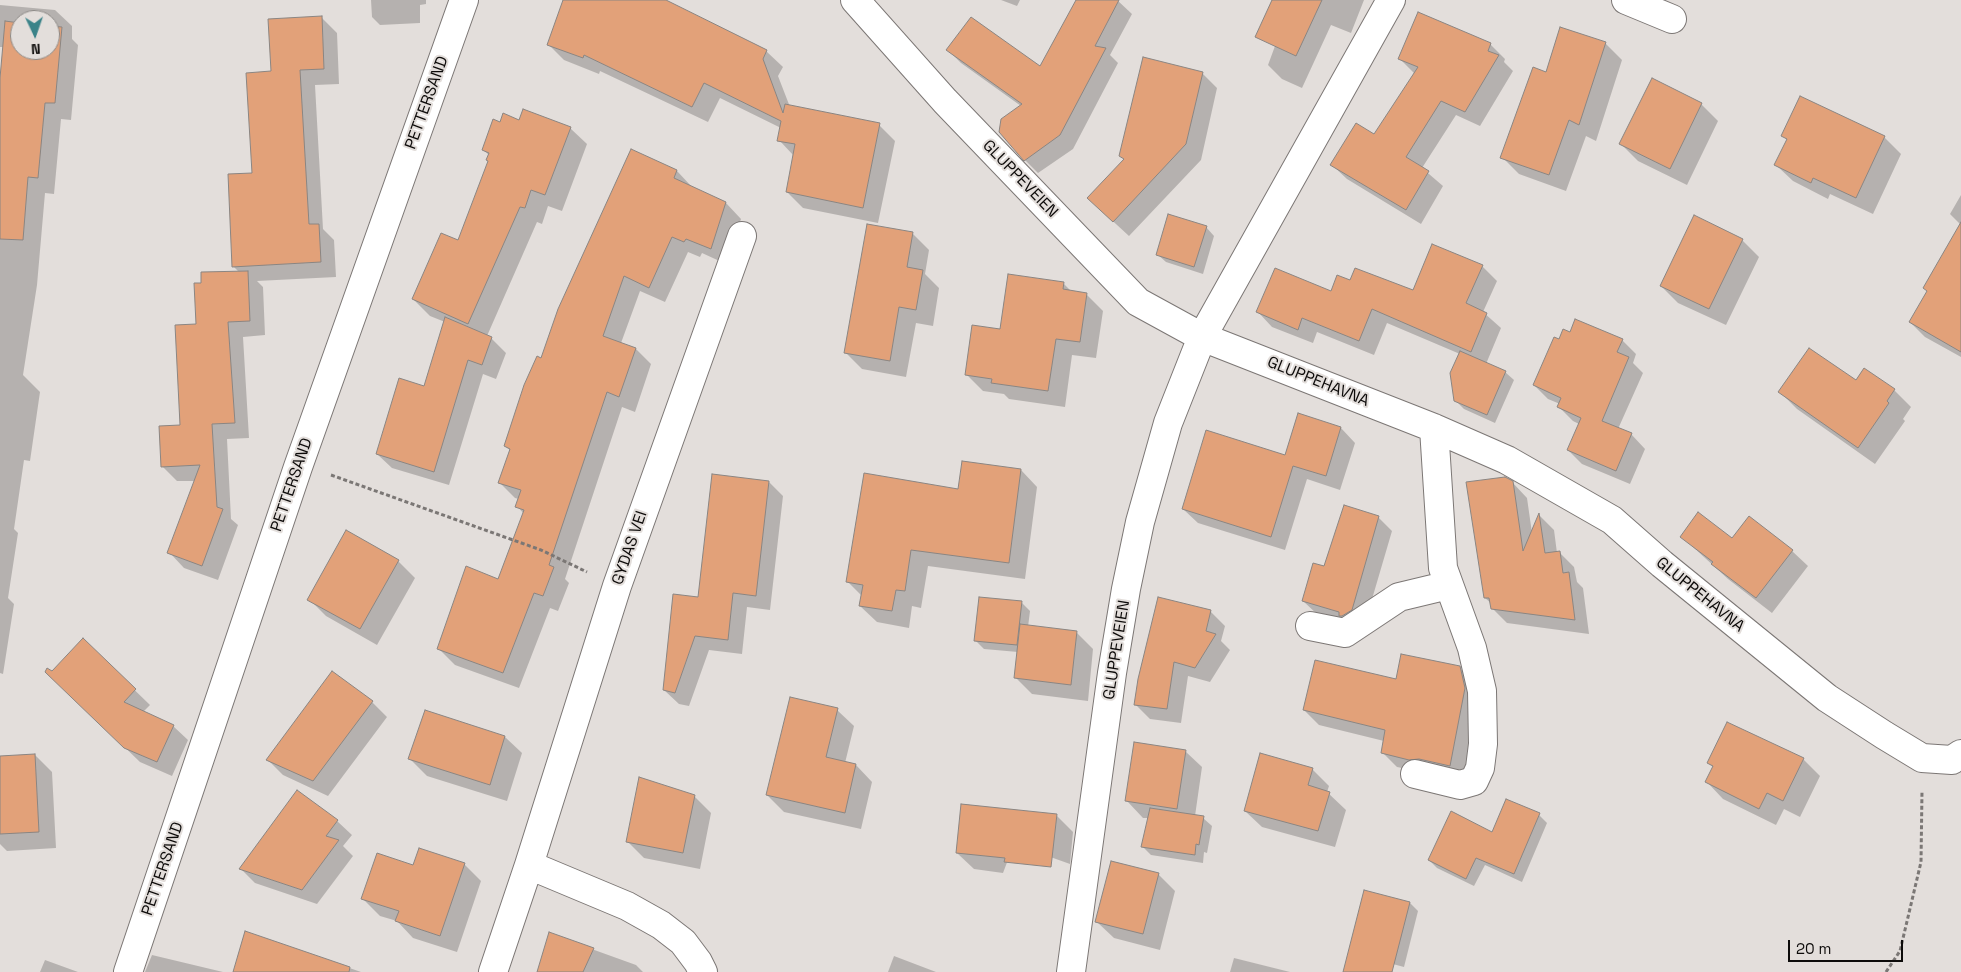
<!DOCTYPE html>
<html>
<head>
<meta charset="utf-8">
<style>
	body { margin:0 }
	#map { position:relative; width:1961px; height:972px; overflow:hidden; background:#e3dedb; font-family:"Space Grotesk",sans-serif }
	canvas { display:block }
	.north { position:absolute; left:10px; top:10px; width:50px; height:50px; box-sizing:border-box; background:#e3dedb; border:1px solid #8d8a87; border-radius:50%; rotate:177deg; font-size:14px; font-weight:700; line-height:20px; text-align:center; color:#0d0b0a }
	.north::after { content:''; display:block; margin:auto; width:18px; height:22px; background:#3b8389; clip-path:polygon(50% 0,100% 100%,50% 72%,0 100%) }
	.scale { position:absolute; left:1788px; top:940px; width:115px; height:22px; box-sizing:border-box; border:2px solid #0d0b0a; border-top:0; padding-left:6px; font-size:15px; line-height:18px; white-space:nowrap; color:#0d0b0a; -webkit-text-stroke:4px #e3dedb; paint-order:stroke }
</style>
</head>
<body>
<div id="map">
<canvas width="1961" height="972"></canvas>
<div class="north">N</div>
<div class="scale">20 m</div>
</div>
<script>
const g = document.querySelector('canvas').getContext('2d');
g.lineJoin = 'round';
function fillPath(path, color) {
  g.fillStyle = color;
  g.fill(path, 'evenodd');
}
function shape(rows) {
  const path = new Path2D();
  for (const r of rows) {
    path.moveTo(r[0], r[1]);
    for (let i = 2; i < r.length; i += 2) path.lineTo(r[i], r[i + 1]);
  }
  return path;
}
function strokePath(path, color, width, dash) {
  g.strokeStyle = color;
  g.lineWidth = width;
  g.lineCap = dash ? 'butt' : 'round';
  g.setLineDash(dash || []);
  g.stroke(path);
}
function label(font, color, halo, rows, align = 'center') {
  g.font = font + ' "Space Grotesk",sans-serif';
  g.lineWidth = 4;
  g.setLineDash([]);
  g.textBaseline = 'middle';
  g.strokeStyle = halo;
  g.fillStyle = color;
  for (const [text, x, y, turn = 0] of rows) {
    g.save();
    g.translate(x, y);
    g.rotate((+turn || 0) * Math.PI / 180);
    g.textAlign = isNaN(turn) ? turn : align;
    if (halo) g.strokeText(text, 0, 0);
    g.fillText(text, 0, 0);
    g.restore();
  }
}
fillPath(shape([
	[371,0,426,0,426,4,420,5,420,23,380,25,372,17],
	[565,0,664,0,766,51,783,67,778,76,790,107,879,125,895,141,878,223,803,208,787,192,794,156,779,140,781,128,720,98,708,122,600,71,599,74,564,60,548,44],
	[1001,0,1020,0,1017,6],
	[1077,0,1117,0,1132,14,1110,55,1118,63,1073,149,1038,173,1025,160,1021,106,961,63,948,50,1041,68],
	[1292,0,1364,0,1351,33,1331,25,1302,88,1282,79,1268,65],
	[0,5,55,10,72,26,72,39,78,45,71,120,61,119,54,194,45,193,37,285,23,375,40,392,30,461,24,460,14,529,18,533,8,598,14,604,3,674,0,673,0,92,4,47,0,47],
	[20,20,50,20,50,50,20,50],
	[322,18,337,33,339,84,315,85,323,229,334,240,336,277,257,281,263,287,265,335,243,337,249,438,227,439,231,519,238,525,218,580,184,568,169,552,195,481,177,481,162,466,181,426,202,284,239,272,233,266,272,73],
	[1605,43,1622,60,1596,141,1586,136,1566,191,1519,174,1502,157,1546,74],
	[1490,44,1505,59,1504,62,1513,71,1480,126,1456,115,1422,168,1443,186,1421,224,1347,179,1332,165,1374,136,1415,74,1400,59],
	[1202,73,1217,88,1201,160,1129,236,1104,213,1125,160,1121,156],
	[1701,104,1718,121,1687,185,1638,161,1621,144],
	[520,121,570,128,587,144,562,211,548,206,542,224,537,222,487,336,491,338,506,353,496,379,483,374,449,485,392,468,377,454,425,387,445,322,430,316,413,299,458,242,489,161,489,155,483,150,501,124],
	[1783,136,1884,137,1901,154,1873,214,1830,194,1828,199,1793,181,1776,165,1787,140],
	[631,150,677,171,692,187,726,203,741,219,726,264,702,253,700,257,688,252,665,302,640,291,621,343,636,349,651,364,635,412,622,407,565,579,569,583,558,611,550,608,519,688,455,665,439,649,499,580,524,514,517,506,519,499,515,498,499,482,511,451,505,446],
	[1961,195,1961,357,1925,337,1910,322,1928,292,1961,225,1950,214],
	[1206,227,1214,236,1203,274,1166,262,1157,254],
	[913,234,929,250,925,274,939,288,933,326,916,323,906,377,862,369,845,352],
	[1742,240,1759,257,1726,325,1678,303,1661,286],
	[1482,266,1497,281,1483,312,1501,328,1486,364,1505,372,1514,380,1495,423,1464,409,1455,400,1460,354,1387,323,1374,355,1317,332,1313,343,1272,327,1258,312,1332,292,1351,281,1413,292],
	[1063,283,1072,292,1086,294,1103,311,1096,358,1072,355,1065,407,1009,399,1004,394,983,391,966,374,1001,331],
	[1570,334,1622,340,1636,354,1633,363,1643,373,1618,429,1631,434,1645,449,1630,484,1582,464,1568,450,1579,424,1573,421,1559,407,1560,404,1548,399,1534,385,1560,341],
	[1894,390,1911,407,1903,419,1905,421,1875,464,1797,409,1780,392],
	[1299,415,1341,428,1355,443,1340,490,1307,479,1285,550,1198,523,1183,509,1286,457],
	[1021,470,1037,487,1025,579,928,566,921,608,912,606,909,628,877,622,860,606,862,596,847,581,959,490],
	[769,482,783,496,770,610,747,607,742,654,709,650,689,706,679,704,664,690,699,598],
	[1512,482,1527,498,1532,533,1540,516,1554,530,1557,553,1560,553,1574,567,1577,582,1583,588,1589,634,1507,623,1492,608,1492,604,1485,598],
	[1378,517,1392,531,1365,623,1317,614,1303,601,1325,568],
	[1749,517,1792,551,1808,566,1772,613,1728,579,1681,536,1732,539],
	[398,561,415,578,377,645,326,616,309,599],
	[1022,603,1030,611,1028,627,1077,633,1093,649,1088,701,1032,694,1015,677,1018,652,984,649,975,640],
	[1210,611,1225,626,1221,641,1230,650,1210,682,1188,676,1181,723,1150,719,1135,704],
	[83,640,150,705,143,712,173,726,188,740,172,776,140,762,61,686,52,672],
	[1460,668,1475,683,1480,704,1464,780,1397,767,1382,752,1384,741,1319,725,1304,710,1397,681],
	[372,702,387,717,328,796,283,775,268,760],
	[837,710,854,726,845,763,856,765,872,782,861,829,784,812,767,795],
	[505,737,522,753,507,801,427,776,410,759],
	[1185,751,1202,767,1195,816,1203,818,1212,826,1207,853,1204,852,1203,863,1151,855,1142,846,1149,818,1143,818,1127,801],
	[35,755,52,772,56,848,7,851,0,844,0,757],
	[1803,759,1820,776,1800,817,1784,809,1776,825,1723,799,1707,782,1714,768,1708,763],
	[1312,769,1329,786,1327,792,1346,810,1335,847,1262,827,1245,811],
	[694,796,711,813,700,869,644,858,628,842],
	[962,804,1056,815,1073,832,1070,864,1014,844,1003,873,974,869,957,853],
	[1539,815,1547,823,1522,882,1485,865,1474,886,1437,868,1429,860],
	[337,821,352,835,343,846,353,856,317,904,255,883,241,869],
	[464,864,481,881,457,952,413,938,397,921,380,916,363,899,414,867],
	[1158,874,1175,891,1160,950,1114,938,1097,922],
	[1410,903,1418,911,1404,967,1359,955],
	[246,932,361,972,234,972],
	[550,934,636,965,643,972,539,972],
	[152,955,223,972,145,972],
	[894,956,936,972,888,972],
	[1234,958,1290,972,1230,972],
	[45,960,78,972,40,972]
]), '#0003');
const building = shape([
	[563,0,666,0,767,50,763,59,783,113,785,104,880,123,863,208,786,192,795,144,777,141,781,121,704,83,692,107,584,55,583,58,547,45,563,0],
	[1076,0,1119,0,1095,46,1106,48,1060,135,1024,161,999,132,1001,119,1022,104,946,50,971,17,1040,66,1076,0],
	[1272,0,1322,0,1296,56,1255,37,1272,0],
	[1418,12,1491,43,1488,51,1499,55,1465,112,1441,101,1406,157,1429,171,1406,210,1330,165,1356,123,1374,134,1418,67,1398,59,1418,12],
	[322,16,324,69,300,70,309,224,319,224,321,262,232,267,228,174,252,173,246,73,271,71,268,19,322,16],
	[5,21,20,23,20,50,50,50,50,26,62,27,55,103,45,103,38,178,28,177,23,240,0,239,0,78,5,21],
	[1560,27,1606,42,1579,125,1569,120,1549,175,1500,158,1533,67,1546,72,1560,27],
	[1143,57,1203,72,1186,144,1113,222,1087,198,1124,159,1119,156,1143,57],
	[1652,78,1702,103,1670,169,1619,144,1652,78],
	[1800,96,1885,136,1856,198,1813,178,1811,183,1774,165,1787,139,1781,136,1800,96],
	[523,109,571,127,545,195,531,190,525,208,520,207,468,324,412,299,441,233,458,240,488,161,486,160,489,153,482,150,493,119,500,122,503,113,519,120,523,109],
	[631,149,677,170,674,178,726,202,711,249,686,239,684,242,672,237,649,288,624,276,603,336,636,348,619,397,607,392,549,565,554,567,543,596,534,593,503,673,437,649,466,566,498,579,524,510,515,507,521,490,498,483,510,449,504,446,524,385,537,356,541,358,558,309,631,149],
	[1168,214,1207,226,1194,267,1156,255,1168,214],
	[1694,215,1743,239,1709,309,1660,286,1694,215],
	[1961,222,1961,352,1909,322,1927,291,1923,288,1961,222],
	[867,224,913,232,907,267,923,270,916,310,899,307,890,361,844,353,867,224],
	[1432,244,1483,265,1466,303,1487,313,1471,352,1372,309,1359,341,1302,318,1298,330,1256,312,1275,268,1331,291,1337,275,1350,280,1355,268,1413,290,1432,244],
	[248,271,250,321,228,322,235,423,212,424,217,507,223,509,202,566,167,553,200,465,161,467,159,426,180,425,175,325,196,324,194,283,201,283,201,272,248,271],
	[1008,274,1064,282,1063,289,1087,293,1080,342,1056,339,1048,391,991,383,992,379,965,375,972,325,1000,329,1008,274],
	[445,317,492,337,482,365,468,360,434,472,376,454,399,378,424,386,445,317],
	[1575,319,1623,339,1617,352,1629,357,1602,421,1632,433,1616,471,1567,450,1581,418,1557,407,1561,398,1533,385,1554,337,1559,339,1563,329,1570,332,1575,319],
	[1809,348,1856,380,1864,368,1895,389,1887,401,1889,403,1858,448,1778,392,1809,348],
	[1460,351,1506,371,1487,415,1454,401,1450,373,1460,351],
	[1298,413,1341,427,1326,476,1293,466,1271,537,1182,509,1206,430,1285,455,1298,413],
	[962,461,1021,469,1009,563,911,550,905,591,896,590,892,611,859,606,863,585,846,582,864,473,958,489,962,461],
	[712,474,769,481,756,596,733,593,728,640,695,636,675,693,663,690,673,594,698,597,712,474],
	[1505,477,1513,481,1523,551,1539,513,1545,553,1560,551,1563,573,1569,572,1575,620,1491,609,1489,598,1484,598,1466,482,1505,477],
	[1344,505,1379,516,1352,610,1342,616,1339,616,1339,612,1302,601,1313,563,1324,566,1344,505],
	[1698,512,1732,538,1749,516,1793,550,1756,598,1711,564,1713,562,1680,537,1698,512],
	[346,530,399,560,360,629,307,600,346,530],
	[979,597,1022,601,1017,645,974,641,979,597],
	[1158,597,1211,610,1206,631,1216,634,1195,668,1174,662,1167,709,1134,705,1138,679,1158,597],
	[1020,624,1077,631,1071,685,1014,678,1020,624],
	[83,638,136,689,124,702,174,725,157,762,124,748,45,672,47,668,52,671,83,638],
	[1401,654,1460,666,1465,688,1450,766,1419,759,1409,760,1381,753,1385,730,1303,710,1315,660,1396,679,1401,654],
	[332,671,373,701,313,781,266,760,332,671],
	[790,697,838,708,826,757,856,764,845,813,766,795,790,697],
	[425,710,505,736,490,785,408,759,425,710],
	[1727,722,1804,758,1783,801,1767,793,1759,809,1705,782,1713,766,1707,763,1727,722],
	[1134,742,1186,750,1177,809,1125,801,1134,742],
	[1260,753,1313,768,1308,785,1330,792,1318,831,1244,811,1260,753],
	[35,754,39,832,0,834,0,756,35,754],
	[639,777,695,795,683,853,626,842,639,777],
	[297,790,338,820,326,836,339,840,302,890,239,869,297,790],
	[1506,799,1540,813,1514,874,1476,858,1466,879,1428,860,1451,811,1492,832,1506,799],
	[961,804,1057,814,1051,867,1004,862,1005,858,956,853,961,804],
	[1150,808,1204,816,1199,845,1196,844,1195,855,1141,847,1150,808],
	[419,848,465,863,440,936,395,921,399,911,361,899,377,853,413,865,419,848],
	[1111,861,1159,873,1143,934,1095,922,1111,861],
	[1364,890,1410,902,1392,972,1343,972,1364,890],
	[245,931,350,967,349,972,233,972,245,931],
	[549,932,594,948,583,972,537,972,549,932]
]);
fillPath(building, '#e2a179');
strokePath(building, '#8a8582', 1);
const minor = shape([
	[855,0,945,101,1138,302,1202,337,1434,428,1507,460,1612,520,1662,564,1827,698,1884,735,1922,758,1952,760,1961,754],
	[1626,0,1672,19],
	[1310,626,1345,633,1399,597,1449,585],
	[1415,774,1460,785,1474,781,1480,768,1483,744,1482,691,1472,648,1443,568,1434,428],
	[529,865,627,906,661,925,683,942,698,962,703,972],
	[128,972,298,467,464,0],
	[493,972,529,865,617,586,742,236],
	[1071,972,1112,673,1126,589,1140,522,1168,423,1202,337,1391,0]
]);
strokePath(minor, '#7c7775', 30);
strokePath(shape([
	[331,475,541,550,587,572],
	[1886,972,1900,951,1921,862,1922,791]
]), '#7b7775', 3, [4, 2.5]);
strokePath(minor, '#fff', 28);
label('16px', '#0d0b0a', '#e3dedb', [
	["PETTERSAND",427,103,-70],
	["GLUPPEVEIEN",1020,179,46],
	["GLUPPEHAVNA",1318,382,22],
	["PETTERSAND",292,485,-71],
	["GYDAS VEI",630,548,-71],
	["GLUPPEHAVNA",1700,595,39],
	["GLUPPEVEIEN",1117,650,-81],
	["PETTERSAND",163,869,-71]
]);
</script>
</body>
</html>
